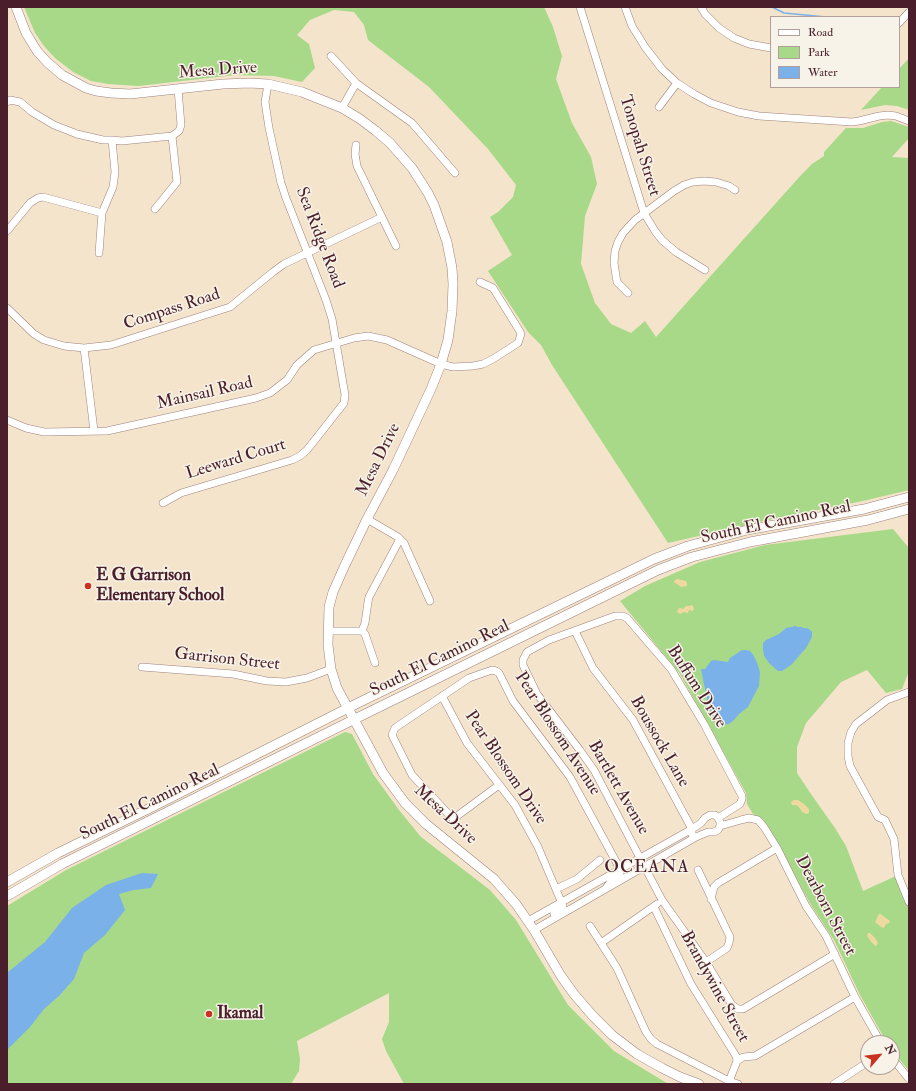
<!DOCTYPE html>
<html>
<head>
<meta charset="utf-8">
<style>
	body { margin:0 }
	#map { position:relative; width:916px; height:1091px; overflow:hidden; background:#f4e4cc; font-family:"IM FELL Double Pica",serif }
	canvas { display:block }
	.frame { position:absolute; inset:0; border:8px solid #4a1f2b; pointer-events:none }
	.legend { position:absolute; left:770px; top:16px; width:130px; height:72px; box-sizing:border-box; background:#f7f3e8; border:1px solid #b29e9c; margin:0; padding:5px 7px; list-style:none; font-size:12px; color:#4a1f2b }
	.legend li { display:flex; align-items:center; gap:8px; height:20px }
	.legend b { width:20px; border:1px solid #b29e9c }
	.north { position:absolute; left:860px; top:1035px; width:40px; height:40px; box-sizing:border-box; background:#f7f3e8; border:1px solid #b29e9c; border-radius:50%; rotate:62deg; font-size:11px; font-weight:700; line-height:16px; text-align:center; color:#4a1f2b }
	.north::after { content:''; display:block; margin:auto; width:14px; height:18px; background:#c8321e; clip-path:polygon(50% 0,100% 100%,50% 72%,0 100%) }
</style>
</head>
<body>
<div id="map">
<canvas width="916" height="1091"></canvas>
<div class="frame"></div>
<ul class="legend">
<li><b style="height:5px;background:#fff"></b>Road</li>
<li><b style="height:11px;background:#a8d988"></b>Park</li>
<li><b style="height:11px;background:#7bb1e9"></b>Water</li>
</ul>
<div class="north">N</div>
</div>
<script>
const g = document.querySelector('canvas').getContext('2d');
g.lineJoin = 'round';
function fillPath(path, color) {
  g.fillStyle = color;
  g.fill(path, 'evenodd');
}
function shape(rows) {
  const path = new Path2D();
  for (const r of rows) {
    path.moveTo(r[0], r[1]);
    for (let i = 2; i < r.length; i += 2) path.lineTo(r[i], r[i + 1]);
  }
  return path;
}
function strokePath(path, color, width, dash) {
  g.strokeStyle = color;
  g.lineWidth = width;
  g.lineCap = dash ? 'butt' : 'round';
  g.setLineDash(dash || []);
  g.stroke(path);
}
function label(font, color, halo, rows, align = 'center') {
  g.font = font + ' "IM FELL Double Pica",serif';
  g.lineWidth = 3;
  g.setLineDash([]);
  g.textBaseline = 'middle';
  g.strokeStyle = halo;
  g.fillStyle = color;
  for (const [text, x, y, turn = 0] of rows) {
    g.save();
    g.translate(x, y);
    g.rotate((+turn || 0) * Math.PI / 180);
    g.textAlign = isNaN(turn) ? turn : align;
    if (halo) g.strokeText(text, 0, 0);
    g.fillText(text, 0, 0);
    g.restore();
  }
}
fillPath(shape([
	[24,7,544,7,553,27,562,56,556,79,572,123,591,157,597,184,585,216,581,264,595,303,611,324,631,333,645,321,656,337,802,174,812,164,824,156,824,152,846,128,863,128,882,122,891,121,909,127,909,138,892,157,909,158,909,490,863,501,777,518,668,543,552,365,541,345,528,332,488,271,512,255,490,217,498,212,513,197,516,185,488,149,429,87,368,40,364,25,354,12,334,10,310,20,297,35,309,44,315,68,302,82,274,76,235,75,138,86,108,84,91,81,73,72,55,58,44,46,35,33],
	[909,58,909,110,897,106,885,105,861,110,882,87,899,87,899,69],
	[893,529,909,548,909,671,902,689,886,693,867,670,841,682,806,723,797,747,797,773,811,794,835,828,846,846,863,891,896,876,903,896,909,906,909,1071,892,1050,892,1043,887,1043,860,995,834,940,811,905,763,819,753,814,747,804,746,793,680,674,620,601,645,586,700,562,765,545],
	[345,732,352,734,373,774,399,810,421,837,490,890,516,920,568,1005,614,1051,665,1082,670,1084,404,1084,386,1051,382,1039,389,1022,389,993,297,1041,300,1059,299,1071,291,1084,7,1084,7,906,66,870]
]), '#a8d988');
fillPath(shape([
	[677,579,686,581,687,583,687,586,681,587,674,582,674,581],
	[692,605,694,608,693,611,689,610,688,613,683,612,681,614,677,612,678,609,680,608,683,609,686,606,689,606],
	[794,800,798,800,804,804,809,809,809,813,807,814,804,813,802,812,799,807,796,805,792,805,791,802],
	[879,914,881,914,883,916,890,921,889,923,886,924,884,928,881,927,875,922],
	[868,933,870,933,875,938,878,943,877,945,876,946,872,943,867,936]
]), '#eeda9e');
fillPath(shape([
	[795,626,798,627,802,627,803,628,806,628,809,629,812,632,812,637,806,648,791,665,782,671,778,671,769,663,764,656,763,649,763,643,766,640,779,634,786,628,790,627,792,627],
	[742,650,746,650,750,651,754,656,758,665,760,673,759,686,748,707,739,714,733,721,729,724,721,725,712,715,708,704,701,669,705,669,711,661,714,660,728,662,730,658],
	[142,873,158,874,151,888,134,890,119,894,125,910,105,935,84,953,74,979,59,996,44,1009,30,1027,7,1050,8,972,45,942,72,908,106,885]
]), '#7bb1e9');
strokePath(shape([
	[772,7,784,13,826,17]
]), '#7bb1e9', 1.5);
const minor = shape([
	[580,7,644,213,655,231,662,240,676,252,705,270],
	[625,7,632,26,645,47,662,69,677,83,694,94,711,103,738,112,759,116,852,122,859,121,879,116,888,115,896,116,909,121],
	[701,7,705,14,719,28,734,38,749,44,771,48],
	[899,23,909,12],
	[331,56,356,83,412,123,455,173],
	[7,102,10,100,20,102,32,112,54,125,77,134,103,140,112,140,122,141,172,136,179,131,181,125,178,89],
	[659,107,677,83],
	[342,108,356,83],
	[356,145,355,154,357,166,396,246],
	[155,209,177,182,172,136],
	[7,231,30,203,38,198,43,197,102,213],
	[99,253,102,213,113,187,115,172,112,140],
	[628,293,617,282,614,263,615,251,618,242,623,233,635,220,674,191,684,185,693,182,704,181,716,182,729,186,735,190],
	[7,308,34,334,44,340,64,346,84,348,111,345,230,307,273,272,284,264,382,217],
	[84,348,94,431],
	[7,420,26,428,44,432,107,431,256,398,270,393,287,380,297,365,314,350,354,338,368,336,387,340,441,364,453,367,473,366,483,364,493,359,518,343,521,334,519,330,493,288,480,282],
	[163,503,181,493,292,460,300,456,307,450,344,403,345,395,332,319,326,300,286,198,281,183,269,128,265,102,268,84],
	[367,519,398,537,404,543,430,601],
	[328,631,362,631],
	[575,631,593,668,633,720,692,829,692,834],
	[375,663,365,634,362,631,365,623,368,602,369,597,400,539],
	[142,667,233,674,267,681,286,682,307,678,331,669],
	[909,692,887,700,856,724,851,732,848,743,848,756,850,766,878,817,885,820,894,839,898,875,909,902],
	[442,696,467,743,515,805,538,847,563,906,561,910,554,914],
	[499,785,453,819,412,775,392,735,395,728,469,678,492,670,496,671,499,673,513,701,570,777,620,869,620,875,612,880,606,888],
	[718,818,740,804,742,799,742,796,704,724,671,669,627,618,623,616,615,616,549,640,527,652,523,660,523,665,537,694,579,749,594,770,662,900,706,962,732,1005,738,1009,743,1009,835,954],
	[720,826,741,820,749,818,758,820,764,827,777,848,806,906,826,936,855,997,881,1043],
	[698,870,730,937,729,943,727,948,706,962],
	[556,889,577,879,600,860],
	[711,899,714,887,718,883,777,848],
	[654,907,691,984,736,1056,737,1061],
	[528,921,692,829,701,823,705,818,710,815,715,815,718,818,720,822,720,826,718,830,714,832,708,832,696,837,534,930],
	[590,926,617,968,646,1032,651,1039,657,1044,729,1081,738,1084],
	[601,943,657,904],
	[892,1058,909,1079],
	[728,1084,737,1061,743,1057,755,1056,855,997],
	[834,1084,868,1062]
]);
const major = shape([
	[16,7,26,33,37,51,47,62,62,75,86,88,96,91,111,93,130,94,223,84,249,83,268,84,302,92,342,108,360,119,376,131,390,143,412,168,428,193,434,205,447,242,452,268,453,284,452,311,448,340,441,364,431,389,393,470,367,519,345,565,333,592,329,607,328,645,331,669,337,688,383,773,405,803,426,824,494,879,516,904,534,930,561,976,574,994,592,1015,612,1035,637,1054,662,1068,680,1077,699,1084],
	[7,882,58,853,150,808,358,703,654,559,688,546,747,530,864,509,909,497],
	[7,896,62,864,363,715,658,570,692,557,750,542,868,520,909,509]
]);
strokePath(minor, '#9f827c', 8);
strokePath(major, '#9f827c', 10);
strokePath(minor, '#fff', 7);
strokePath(major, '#fff', 9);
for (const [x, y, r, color] of [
	[88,586,4,"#c8321e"],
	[209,1014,4,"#c8321e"]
]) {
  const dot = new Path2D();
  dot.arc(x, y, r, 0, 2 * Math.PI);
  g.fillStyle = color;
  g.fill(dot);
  strokePath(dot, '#f7f3e8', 1.5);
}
label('17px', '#4a1f2b', '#f7f3e8', [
	["Mesa Drive",218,71,-4],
	["Tonopah Street",639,146,73],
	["Sea Ridge Road",319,238,69],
	["Compass Road",172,310,-18],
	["Mainsail Road",205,394,-13],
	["Leeward Court",236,460,-17],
	["Mesa Drive",379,460,-64],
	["South El Camino Real",776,523,-12],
	["South El Camino Real",440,659,-26],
	["Garrison Street",227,660,6],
	["Buffum Drive",696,687,57],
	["Pear Blossom Avenue",557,734,57],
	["Boussock Lane",659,742,60],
	["Pear Blossom Drive",505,768,56],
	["Bartlett Avenue",618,788,60],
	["South El Camino Real",150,803,-26],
	["Mesa Drive",445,815,43],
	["Dearborn Street",825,906,62],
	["Brandywine Street",714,987,61]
]);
label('bold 17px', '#4a1f2b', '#f7f3e8', [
	["E G Garrison",96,576],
	["Elementary School",96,596],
	["Ikamal",217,1014]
], 'left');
g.letterSpacing = '1px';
label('18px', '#4a1f2b', '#f7f3e8', [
	["OCEANA",647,868]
]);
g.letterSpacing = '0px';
</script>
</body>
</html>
